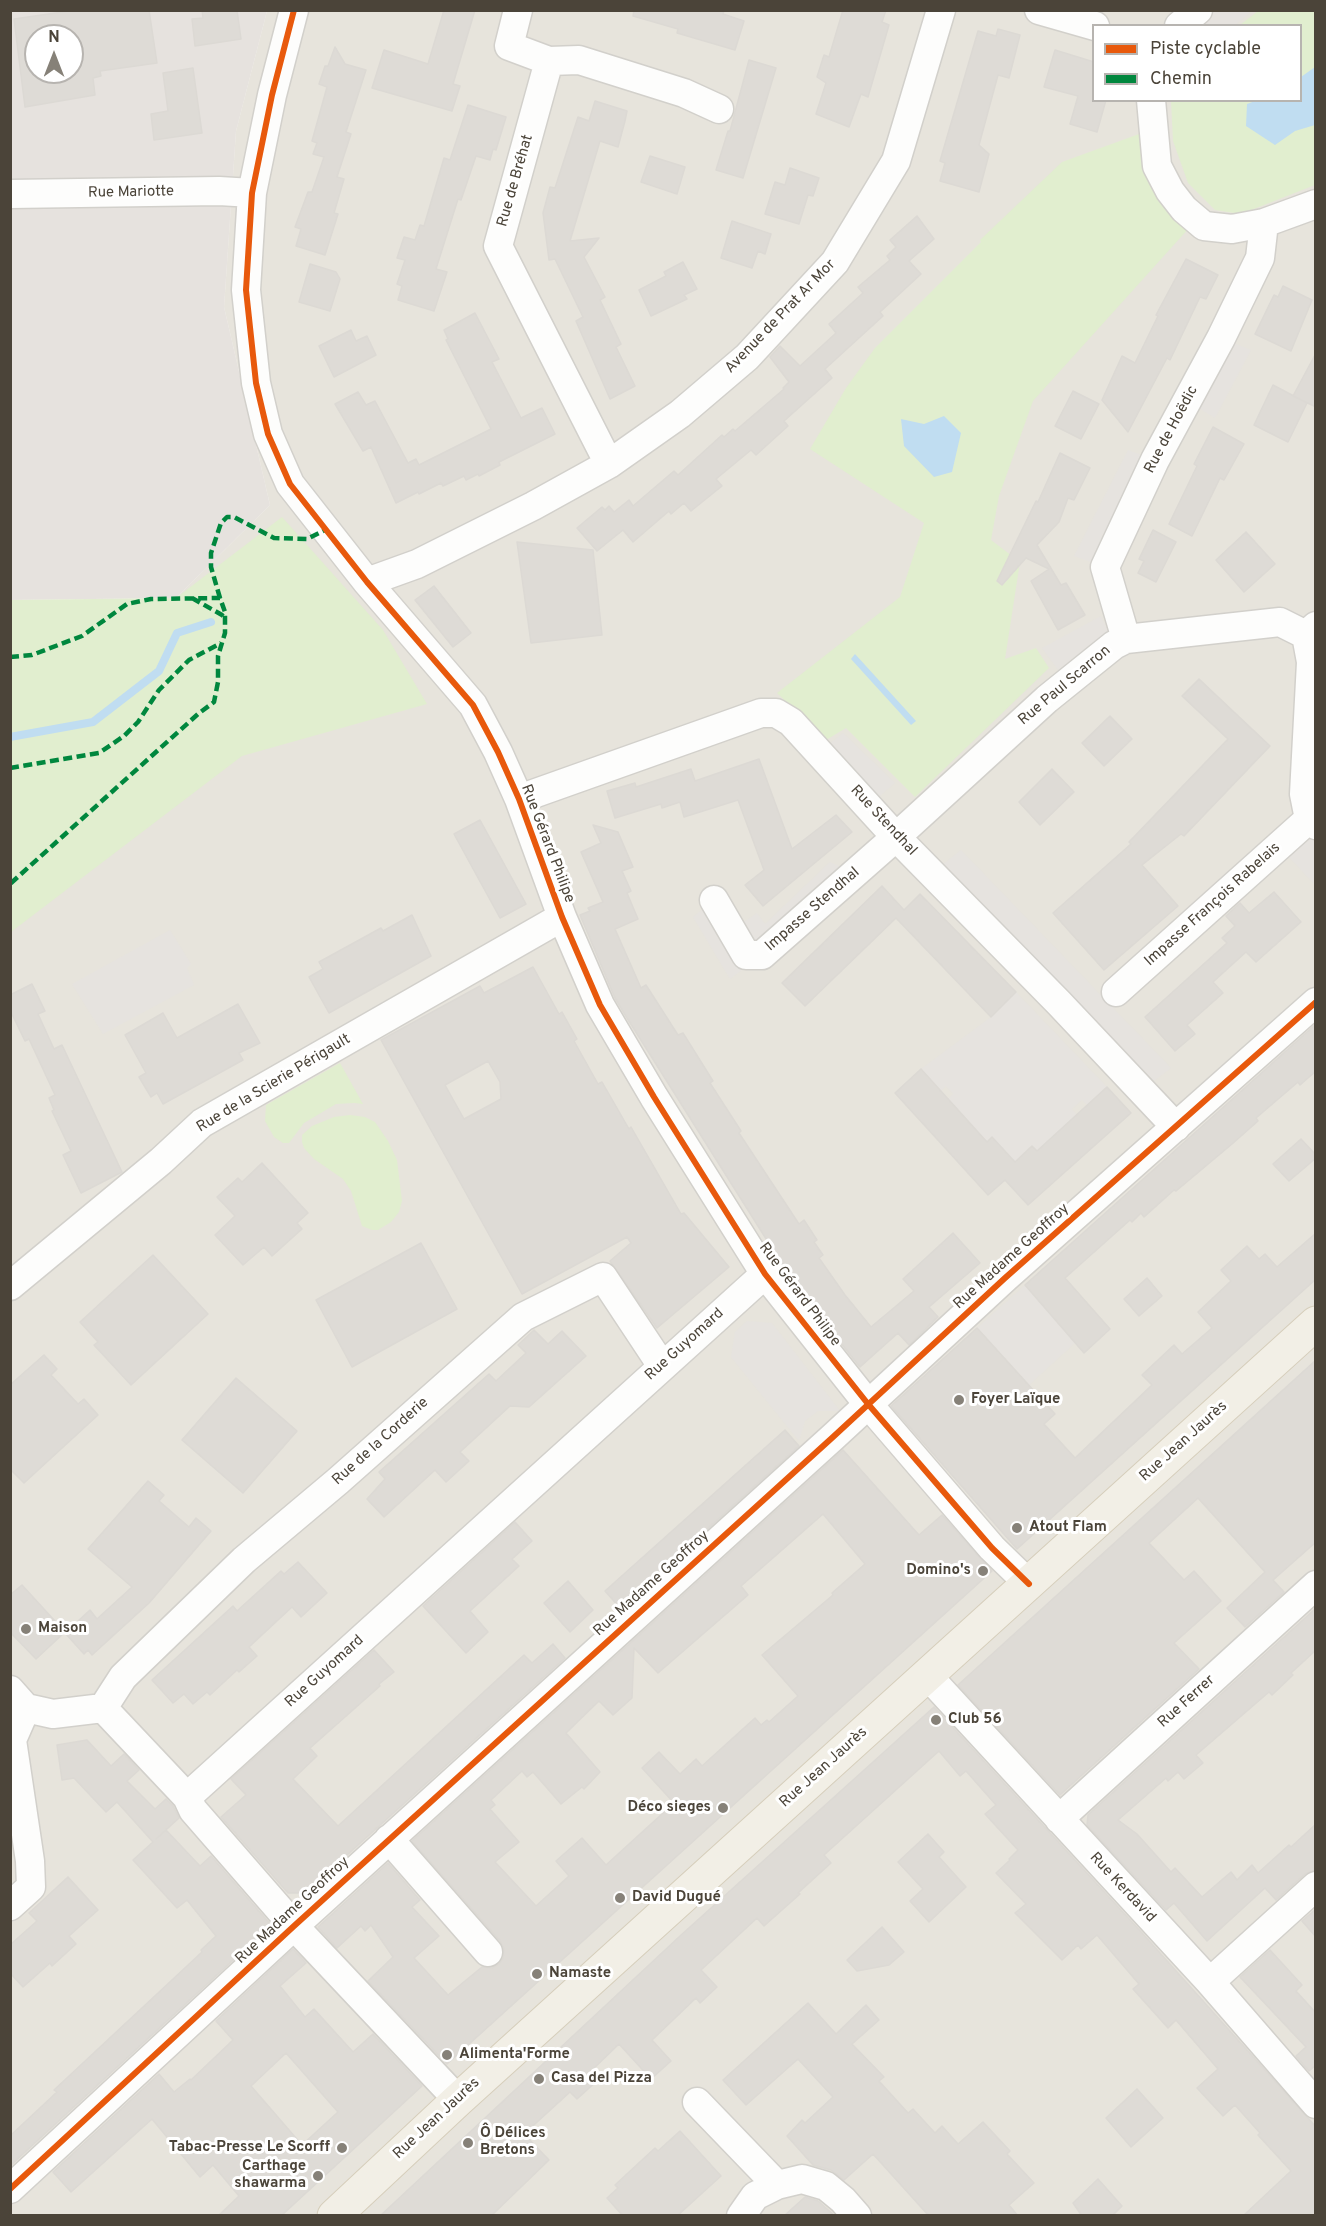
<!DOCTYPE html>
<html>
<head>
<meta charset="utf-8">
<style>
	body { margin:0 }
	#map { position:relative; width:1326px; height:2226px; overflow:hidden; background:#f4f2ee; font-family:Overpass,sans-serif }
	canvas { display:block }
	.frame { position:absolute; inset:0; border:12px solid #4b4439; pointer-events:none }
	.legend { position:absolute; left:1092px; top:24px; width:210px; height:78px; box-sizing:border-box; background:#fff; border:2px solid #b7b4b0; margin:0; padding:8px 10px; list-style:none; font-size:18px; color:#4b4439 }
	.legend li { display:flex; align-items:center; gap:12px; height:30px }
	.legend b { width:30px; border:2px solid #b7b4b0 }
	.north { position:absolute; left:24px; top:24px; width:60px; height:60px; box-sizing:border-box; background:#fff; border:2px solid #b7b4b0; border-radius:50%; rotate:0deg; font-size:16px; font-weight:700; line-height:24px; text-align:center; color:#4b4439 }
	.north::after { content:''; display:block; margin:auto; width:21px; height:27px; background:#868178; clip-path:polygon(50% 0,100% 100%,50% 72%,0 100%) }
</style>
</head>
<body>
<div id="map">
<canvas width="1326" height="2226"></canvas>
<div class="frame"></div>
<ul class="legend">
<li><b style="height:8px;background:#e8590c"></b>Piste cyclable</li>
<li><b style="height:8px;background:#00873e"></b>Chemin</li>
</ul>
<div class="north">N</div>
</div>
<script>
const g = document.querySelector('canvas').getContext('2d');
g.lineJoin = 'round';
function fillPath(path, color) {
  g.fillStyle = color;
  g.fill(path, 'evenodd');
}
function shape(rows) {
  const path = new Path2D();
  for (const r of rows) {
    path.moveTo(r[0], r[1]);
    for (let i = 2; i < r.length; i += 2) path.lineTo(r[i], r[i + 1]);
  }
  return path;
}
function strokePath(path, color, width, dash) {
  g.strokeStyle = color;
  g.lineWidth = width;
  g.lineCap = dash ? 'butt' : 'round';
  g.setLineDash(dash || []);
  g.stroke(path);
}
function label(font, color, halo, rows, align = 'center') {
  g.font = font + ' Overpass,sans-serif';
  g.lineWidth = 6;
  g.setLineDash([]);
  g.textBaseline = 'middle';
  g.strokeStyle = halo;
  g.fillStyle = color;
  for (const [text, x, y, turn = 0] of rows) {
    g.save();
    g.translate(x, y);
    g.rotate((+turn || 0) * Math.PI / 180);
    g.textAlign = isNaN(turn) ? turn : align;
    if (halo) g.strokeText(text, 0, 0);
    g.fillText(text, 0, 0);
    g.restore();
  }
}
fillPath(shape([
	[267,11,1315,11,1315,2215,11,2216,11,890,176,598,270,505,224,307,236,131],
	[1094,26,1300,26,1300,100,1094,100]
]), '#e7e4dc');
fillPath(shape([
	[10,11,267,11,236,131,224,307,270,505,176,598,11,600],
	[36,36,72,36,72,72,36,72]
]), '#e6e2de');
fillPath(shape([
	[1258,11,1315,11,1315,185,1241,214,1215,210,1188,183,1173,141,1171,101,1300,100,1300,26,1240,25],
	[1139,134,1163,195,1190,227,1033,401,999,496,991,540,1020,562,1005,659,1036,648,1049,668,915,797,846,728,826,740,777,693,900,597,924,523,810,449,846,388,875,348,981,242,980,240,1062,162],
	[282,517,383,630,427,704,242,756,11,932,11,600,176,598],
	[340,1063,363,1104,354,1103,336,1104,304,1123,289,1143,283,1143,274,1137,265,1121,266,1105],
	[350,1115,365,1117,375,1122,388,1141,397,1160,402,1201,399,1212,391,1222,378,1230,372,1230,362,1226,351,1191,343,1179,314,1159,304,1148,302,1142,302,1135,312,1126,334,1117]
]), '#e1eecf');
fillPath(shape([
	[1198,10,1252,11,1234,26,1206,25,1196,12],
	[1221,338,1251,350,1215,418,1187,401],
	[1128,450,1155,460,1105,567,1074,556],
	[1101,616,1114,645,1067,682,1042,648],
	[843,733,895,783,868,806,819,752],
	[1311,836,1315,840,1315,885,1288,856],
	[961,850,1171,1068,1142,1090,932,873],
	[830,862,855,873,762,955,730,979,693,917,714,900,732,930,757,913,765,924],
	[170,930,191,964,187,968,194,985,103,1034,72,984],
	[1016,992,1107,1087,1087,1105,1082,1100,1072,1109,1077,1115,1037,1151,1032,1146,1022,1155,1027,1160,1014,1171,1000,1145,992,1137,987,1142,948,1099,953,1094,946,1086,941,1091,921,1069,991,1017],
	[1025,1285,1075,1343,1029,1385,977,1328],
	[747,1321,772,1323,840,1411,818,1411,805,1421,799,1441,731,1357,735,1332]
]), '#e6e3df');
fillPath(shape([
	[1315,67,1315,125,1295,131,1275,145,1246,126,1247,104,1255,101,1300,100,1301,77],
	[944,416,961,433,952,472,934,477,904,446,901,419,924,424],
	[855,654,916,721,911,725,851,659]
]), '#c0ddf1');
strokePath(shape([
	[10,737,93,722,159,671,177,633,211,622]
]), '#c0ddf1', 8);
const building = shape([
	[76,10,149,10,157,63,100,71,101,76,93,78,95,95,25,107,14,19,76,10],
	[36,36,72,36,72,72,36,72,36,36],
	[202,10,237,10,241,39,195,46,192,19,203,18,202,10],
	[444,10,475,10,453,84,460,86,452,111,372,88,384,50,428,64,444,10],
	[634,10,724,10,723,14,744,21,735,50,677,33,678,29,633,16,634,10],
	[843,10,886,10,882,22,889,25,868,97,861,94,849,127,816,114,826,83,817,77,824,55,829,57,843,10],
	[998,29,1020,35,1009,78,998,75,979,145,989,154,979,192,940,181,945,163,940,161,978,31,996,36,998,29],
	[335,47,345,64,366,70,346,132,351,134,337,177,344,179,334,213,338,214,325,255,296,246,301,229,295,227,308,192,312,192,324,157,313,154,317,143,312,141,327,87,319,84,325,66,328,66,335,47],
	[1055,50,1094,62,1094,100,1106,100,1097,132,1070,124,1078,96,1044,87,1055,50],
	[749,60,776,68,743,178,716,170,728,131,730,131,749,60],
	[193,68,202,133,154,140,151,114,168,111,163,73,193,68],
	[595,101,627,111,625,121,618,147,600,141,570,241,599,238,584,257,605,297,600,300,621,344,616,347,635,386,610,399,576,321,583,317,555,259,549,260,543,213,550,187,555,188,578,117,589,121,595,101],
	[468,105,506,117,496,150,493,149,490,160,476,156,461,200,458,199,436,269,447,272,434,311,398,300,402,286,397,284,405,260,397,258,404,237,415,240,420,225,424,226,444,158,450,160,468,105],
	[650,156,685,167,677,194,641,182,650,156],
	[790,168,819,178,813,196,808,195,799,224,765,214,775,182,785,185,790,168],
	[917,216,934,239,909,261,921,274,880,312,883,316,825,369,832,378,784,421,788,426,756,455,751,450,716,479,722,486,691,511,684,503,671,514,669,511,633,542,623,530,597,551,577,528,602,507,605,510,609,506,614,512,629,500,633,506,674,471,678,475,722,435,724,437,733,429,735,431,784,389,783,388,789,382,770,357,780,346,800,366,836,333,829,324,863,293,858,287,890,260,887,256,896,247,890,240,917,216],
	[732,221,771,234,765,254,758,251,752,268,721,258,732,221],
	[1186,259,1218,275,1206,299,1200,297,1170,360,1167,358,1128,432,1102,400,1122,356,1135,363,1158,316,1156,315,1186,259],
	[683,262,697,289,684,295,687,299,651,316,639,290,666,276,664,272,683,262],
	[310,264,336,272,340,279,330,311,299,302,310,264],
	[1283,286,1312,300,1291,351,1255,334,1274,295,1278,297,1283,286],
	[475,313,499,359,492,362,521,418,542,408,555,434,499,462,500,465,479,476,478,474,466,480,464,476,443,486,441,483,419,494,418,492,396,503,371,447,363,451,335,404,358,392,366,405,375,401,408,463,416,459,419,465,491,429,446,340,448,339,444,330,475,313],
	[351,330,356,341,367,336,376,355,334,377,319,346,351,330],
	[1316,353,1316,407,1293,396,1316,353],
	[1273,385,1307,403,1288,442,1254,425,1273,385],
	[1073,391,1099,404,1081,439,1055,426,1073,391],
	[1213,427,1244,444,1224,480,1220,478,1192,536,1169,524,1197,466,1194,464,1213,427],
	[1060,453,1090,468,1074,500,1068,498,1059,522,1037,545,1061,585,1066,583,1085,615,1058,630,1031,581,1049,569,1026,558,1002,585,997,581,1036,501,1038,502,1060,453],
	[1153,530,1176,542,1156,582,1138,573,1144,561,1139,559,1153,530],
	[1246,532,1275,564,1244,592,1216,560,1246,532],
	[517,542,593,550,602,635,531,643,517,542],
	[434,586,471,633,453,647,415,600,434,586],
	[1199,679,1270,746,1184,836,1181,834,1142,865,1178,906,1104,970,1053,913,1131,844,1129,842,1228,739,1182,696,1199,679],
	[1110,716,1132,739,1104,766,1082,743,1110,716],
	[759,759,792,849,836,815,852,832,763,906,745,885,764,870,738,800,684,817,680,802,662,808,661,804,615,818,607,791,635,783,636,787,691,769,695,781,759,759],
	[1052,769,1074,792,1040,825,1019,802,1052,769],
	[480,820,526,904,500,918,454,834,480,820],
	[593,825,618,832,633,867,622,871,631,891,627,893,638,919,615,929,641,988,646,985,678,1035,683,1033,713,1081,710,1083,741,1131,739,1133,799,1224,804,1220,817,1240,814,1242,823,1255,819,1258,845,1295,871,1327,914,1291,903,1279,953,1233,980,1263,929,1307,938,1317,909,1345,898,1333,860,1367,797,1288,627,1018,615,998,580,915,590,911,588,908,603,902,581,852,601,843,593,825],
	[882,886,904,910,920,894,1016,992,991,1017,896,918,805,1006,782,983,882,886],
	[1274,892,1301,922,1256,962,1246,952,1213,982,1223,993,1187,1025,1195,1034,1175,1051,1145,1017,1227,943,1222,938,1235,926,1226,916,1240,903,1249,913,1274,892],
	[412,915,431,956,329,1013,309,977,323,969,319,962,381,928,383,931,412,915],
	[533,967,559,1014,562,1012,577,1039,574,1041,598,1084,602,1082,629,1129,631,1127,681,1214,684,1213,729,1267,657,1328,610,1261,631,1243,627,1237,522,1294,381,1040,480,986,484,993,533,967],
	[488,1061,500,1082,501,1099,464,1119,445,1085,488,1061],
	[32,984,45,1011,38,1014,54,1049,62,1045,122,1172,81,1193,63,1155,71,1151,52,1111,54,1110,49,1098,55,1095,29,1039,25,1041,10,1010,10,995,32,984],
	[238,1004,260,1043,239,1053,243,1060,163,1104,157,1093,151,1097,139,1077,146,1073,125,1035,163,1013,177,1038,238,1004],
	[1316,1024,1316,1071,1300,1085,1298,1082,1256,1118,1258,1121,1232,1144,1176,1191,1174,1190,1144,1217,1141,1213,1132,1222,1130,1220,1065,1278,1110,1329,1084,1353,1025,1285,1316,1024],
	[921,1069,987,1142,992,1137,1015,1162,1032,1146,1037,1151,1107,1087,1131,1113,1028,1205,1005,1180,988,1195,895,1093,921,1069],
	[1301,1139,1316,1155,1316,1158,1289,1181,1273,1164,1301,1139],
	[262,1163,308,1213,297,1223,302,1229,272,1256,264,1247,243,1265,215,1235,235,1216,217,1197,238,1178,242,1182,262,1163],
	[1316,1233,1316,1279,1017,1549,891,1406,977,1328,1055,1414,1044,1424,1075,1458,1152,1385,1142,1375,1174,1345,1182,1354,1212,1328,1198,1312,1231,1281,1221,1270,1247,1246,1259,1259,1265,1254,1277,1267,1316,1233],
	[421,1243,457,1309,352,1367,316,1300,421,1243],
	[153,1255,208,1314,131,1385,94,1345,98,1342,80,1322,153,1255],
	[1147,1278,1162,1296,1139,1316,1124,1299,1147,1278],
	[534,1330,548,1344,562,1331,586,1356,529,1407,510,1406,460,1452,469,1461,446,1482,435,1470,384,1517,367,1499,385,1479,379,1472,489,1374,496,1381,526,1353,518,1345,534,1330],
	[44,1355,57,1369,51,1375,78,1404,84,1399,98,1415,24,1483,10,1469,10,1385,44,1355],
	[1316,1360,1316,1542,1273,1580,1284,1592,1245,1627,1227,1608,1265,1572,1198,1498,1149,1543,1184,1580,1194,1571,1221,1601,1174,1643,1199,1669,1060,1795,958,1685,1316,1360],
	[236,1378,297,1431,243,1493,182,1440,236,1378],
	[785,1430,799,1446,620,1608,605,1591,785,1430],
	[843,1450,919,1535,942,1515,992,1571,447,2064,368,1981,393,1957,371,1925,365,1931,361,1926,337,1948,318,1927,388,1863,420,1900,412,1907,439,1936,414,1958,448,1995,482,1967,492,1968,499,1964,503,1958,504,1949,500,1941,412,1841,843,1450],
	[823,1514,865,1564,832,1593,833,1595,762,1655,798,1696,769,1722,767,1720,761,1725,755,1718,702,1766,696,1759,680,1774,659,1752,642,1768,674,1803,606,1865,582,1838,556,1861,569,1876,536,1906,495,1862,519,1842,490,1809,495,1805,491,1800,522,1771,527,1777,533,1772,561,1804,582,1787,584,1789,600,1772,566,1733,599,1701,613,1715,632,1698,634,1648,658,1673,748,1595,741,1586,823,1514],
	[148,1481,164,1495,159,1501,189,1527,196,1518,211,1531,149,1603,92,1655,88,1650,84,1654,65,1633,90,1610,97,1619,132,1587,88,1549,148,1481],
	[515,1522,532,1541,512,1559,519,1566,470,1611,488,1632,466,1653,423,1606,515,1522],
	[298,1562,327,1593,301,1617,292,1607,249,1647,257,1656,239,1672,237,1670,210,1695,207,1692,193,1704,184,1694,173,1703,152,1680,233,1606,237,1611,281,1571,284,1574,298,1562],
	[568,1581,593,1610,570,1632,544,1603,568,1581],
	[22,1585,65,1632,36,1659,10,1632,10,1595,22,1585],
	[1316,1608,1316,1650,1291,1673,1293,1675,1272,1695,1269,1692,1196,1755,1203,1763,1184,1779,1178,1772,1168,1781,1166,1778,1118,1820,1137,1834,1171,1872,1175,1868,1202,1897,1231,1872,1237,1880,1252,1865,1258,1873,1289,1845,1291,1847,1316,1824,1316,1870,1305,1874,1276,1900,1265,1888,1207,1941,1174,1903,1166,1910,1087,1825,1088,1815,1316,1608],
	[553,1644,565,1658,305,1893,288,1893,221,1817,246,1795,231,1779,374,1650,394,1672,379,1684,380,1686,310,1748,317,1756,293,1779,338,1826,524,1655,532,1663,553,1644],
	[934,1707,1143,1934,1316,2127,1316,2216,1243,2216,1291,2171,1258,2135,1260,2133,1235,2105,1223,2116,1197,2088,1218,2069,1176,2020,1168,2028,1133,1989,1139,1984,1097,1935,1081,1949,1078,1945,1062,1960,1015,1913,1026,1904,996,1873,1010,1860,1009,1859,1018,1850,985,1814,996,1805,966,1771,960,1776,939,1751,824,1855,831,1863,798,1893,800,1894,764,1926,757,1918,701,1970,717,1987,700,2003,696,1998,652,2040,671,2061,651,2079,619,2044,590,2072,598,2080,577,2099,570,2092,524,2134,549,2160,491,2216,380,2216,680,1936,934,1707],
	[87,1740,111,1766,124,1754,139,1770,127,1781,155,1809,166,1799,173,1806,179,1818,156,1839,166,1830,200,1866,211,1856,271,1925,10,2166,10,2136,57,2092,54,2090,202,1952,201,1950,216,1936,187,1900,177,1908,133,1860,153,1842,117,1802,106,1812,74,1778,62,1780,57,1745,87,1740],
	[928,1834,944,1852,939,1857,966,1887,929,1922,910,1901,923,1889,898,1862,928,1834],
	[68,1877,98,1910,69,1936,76,1944,52,1966,50,1963,23,1987,10,1973,10,1945,37,1921,29,1913,68,1877],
	[1316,1909,1316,1937,1302,1921,1316,1909],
	[882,1927,904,1952,889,1965,857,1971,847,1960,882,1927],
	[293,1949,306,1963,280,1986,305,2017,314,2009,353,2052,373,2034,422,2086,281,2216,218,2216,239,2196,213,2165,200,2177,152,2119,71,2192,53,2172,159,2074,174,2092,190,2079,191,2080,233,2040,216,2021,293,1949],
	[286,2053,338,2112,302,2145,251,2086,286,2053],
	[1270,1950,1302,1985,1296,1991,1316,2013,1316,2065,1309,2071,1296,2056,1306,2047,1240,1977,1270,1950],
	[808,2003,836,2034,866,2005,879,2020,852,2044,884,2077,879,2081,908,2113,913,2109,935,2133,942,2126,958,2144,983,2122,1010,2151,1007,2154,1034,2183,1009,2205,1018,2216,929,2216,873,2154,844,2180,831,2170,813,2165,787,2136,802,2120,805,2123,833,2097,798,2059,746,2105,723,2080,808,2003],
	[1137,2089,1163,2118,1131,2147,1106,2118,1137,2089],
	[680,2131,721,2176,677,2216,623,2216,607,2198,618,2188,615,2185,655,2148,658,2151,680,2131],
	[1098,2179,1122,2206,1112,2216,1082,2216,1073,2203,1098,2179],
	[805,2197,818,2201,835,2216,784,2216,805,2197]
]);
fillPath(building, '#dedbd6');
strokePath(building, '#dcd9d4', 1.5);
const minor = shape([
	[294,10,272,95,252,193,246,290,256,383,268,434,290,484,367,582,473,705,498,752,519,799,562,917,600,1005,654,1097,765,1274,868,1404,992,1548,1029,1584],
	[518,10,509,46,549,61,498,246,609,464],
	[1039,10,1095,26],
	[1179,26,1198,10],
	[549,61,579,60,684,93,719,109],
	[1151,100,1157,166,1170,191,1184,209,1204,226,1232,229,1264,223,1316,204],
	[10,194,219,191,252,193],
	[367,582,417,564,533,506,609,464,680,414,747,357,835,262,896,161,941,10],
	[1316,626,1306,635,1311,662,1304,794,1309,819,1316,825],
	[1126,639,1105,567,1155,460,1221,338,1260,258,1264,223],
	[519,799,761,713,776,713,791,722,896,837,1059,1003,1176,1127],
	[714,900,746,955,762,955,896,837,1047,699,1114,645,1126,639,1280,622,1306,635],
	[1116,992,1309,819],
	[10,1286,161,1161,202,1123,562,917],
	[927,1675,1210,1982,1316,2104],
	[10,1690,26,1708,53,1714,103,1708,187,1797],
	[103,1708,123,1677,244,1560,338,1481,523,1317,603,1277,662,1366],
	[1059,1819,1316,1585],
	[389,1839,488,1952],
	[10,1906,31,1887,30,1861,12,1740,26,1708],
	[1210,1982,1316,1886],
	[458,2100,294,1926,193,1810,187,1797,765,1274],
	[697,2102,777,2185],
	[10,2189,294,1926,833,1437,1005,1278,1316,1002],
	[741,2216,755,2196,777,2185,802,2179,826,2186,843,2200,857,2216]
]);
const major = shape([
	[334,2216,458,2100,1316,1323]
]);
strokePath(minor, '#d2d0cb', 31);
strokePath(major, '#d6cebb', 35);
strokePath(minor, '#fdfdfc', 28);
strokePath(major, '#f2efe6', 33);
strokePath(shape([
	[192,598,222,615,225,618],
	[220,598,211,567,211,553,221,523,227,517,234,517,274,538,307,539,325,530],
	[10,657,32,655,82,636,127,604,151,599,220,598,225,612,225,633,218,656,218,682,214,702,198,714,10,884],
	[10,768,99,753,124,736,138,722,159,690,189,660,221,643]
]), '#00873e', 4.5, [9, 4.5]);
strokePath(shape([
	[294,10,272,95,252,193,246,290,256,383,268,434,290,484,367,582,473,705,498,752,519,799,562,917,600,1005,654,1097,765,1274,868,1404,992,1548,1029,1584],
	[10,2189,294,1926,833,1437,1005,1278,1316,1002]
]), '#e8590c', 6);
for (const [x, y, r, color] of [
	[959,1400,6,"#868178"],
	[1017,1528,6,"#868178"],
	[983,1571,6,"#868178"],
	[26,1629,6,"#868178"],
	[936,1720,6,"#868178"],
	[723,1808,6,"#868178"],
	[620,1898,6,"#868178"],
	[537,1974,6,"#868178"],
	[447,2055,6,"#868178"],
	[539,2079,6,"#868178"],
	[468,2143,6,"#868178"],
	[342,2148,6,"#868178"],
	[318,2176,6,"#868178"]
]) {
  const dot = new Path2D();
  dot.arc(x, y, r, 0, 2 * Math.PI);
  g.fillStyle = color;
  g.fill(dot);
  strokePath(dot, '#fff', 2);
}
label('15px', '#4b4439', '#fff', [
	["Rue de Bréhat",516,181,-74],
	["Rue Mariotte",131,193,-1],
	["Avenue de Prat Ar Mor",781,317,-46],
	["Rue de Hoëdic",1172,430,-62],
	["Rue Paul Scarron",1065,686,-40],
	["Rue Stendhal",883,821,47],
	["Rue Gérard Philipe",547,844,69],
	["Impasse François Rabelais",1213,905,-42],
	["Impasse Stendhal",813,910,-41],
	["Rue de la Scierie Périgault",274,1084,-31],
	["Rue Madame Geoffroy",1012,1257,-42],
	["Rue Gérard Philipe",799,1295,53],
	["Rue Guyomard",685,1345,-42],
	["Rue de la Corderie",381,1442,-42],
	["Rue Jean Jaurès",1184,1442,-42],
	["Rue Madame Geoffroy",652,1584,-42],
	["Rue Guyomard",325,1672,-42],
	["Rue Ferrer",1187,1702,-42],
	["Rue Jean Jaurès",824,1768,-42],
	["Rue Kerdavid",1122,1888,47],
	["Rue Madame Geoffroy",293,1911,-43],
	["Rue Jean Jaurès",437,2119,-43]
]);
label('bold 15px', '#4b4439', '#fff', [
	["Foyer Laïque",971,1400],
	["Atout Flam",1029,1528],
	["Domino's",971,1571,"right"],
	["Maison",38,1629],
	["Club 56",948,1720],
	["Déco sieges",711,1808,"right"],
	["David Dugué",632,1898],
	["Namaste",549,1974],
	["Alimenta'Forme",459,2055],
	["Casa del Pizza",551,2079],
	["Ô Délices",480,2134],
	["Bretons",480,2151],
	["Tabac-Presse Le Scorff",330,2148,"right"],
	["Carthage",306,2167,"right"],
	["shawarma",306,2184,"right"]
], 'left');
</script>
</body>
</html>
